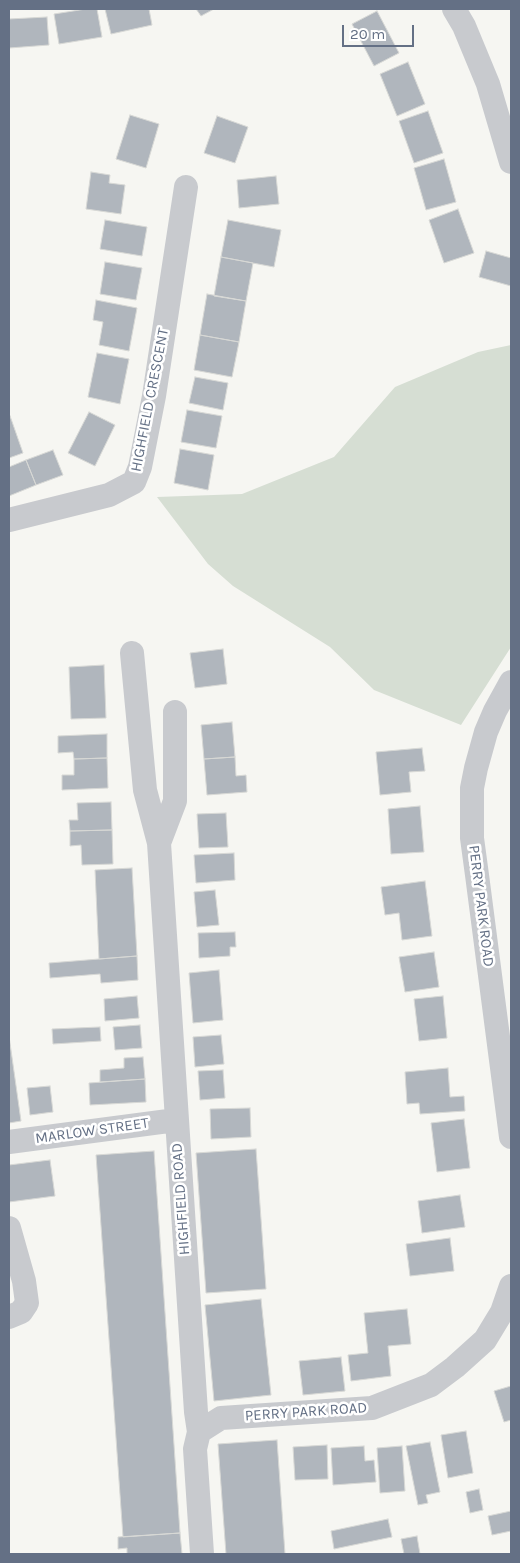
<!DOCTYPE html>
<html>
<head>
<meta charset="utf-8">
<style>
	body { margin:0 }
	#map { position:relative; width:520px; height:1563px; overflow:hidden; background:#f6f6f2; font-family:Karla,sans-serif }
	canvas { display:block }
	.frame { position:absolute; inset:0; border:10px solid #647085; pointer-events:none }
	.scale { position:absolute; left:342px; top:25px; width:72px; height:22px; box-sizing:border-box; border:2px solid #647085; border-top:0; padding-left:6px; font-size:15px; line-height:18px; white-space:nowrap; color:#647085; -webkit-text-stroke:4px #fff; paint-order:stroke }
</style>
</head>
<body>
<div id="map">
<canvas width="520" height="1563"></canvas>
<div class="frame"></div>
<div class="scale">20 m</div>
</div>
<script>
const g = document.querySelector('canvas').getContext('2d');
g.lineJoin = 'round';
function fillPath(path, color) {
  g.fillStyle = color;
  g.fill(path, 'evenodd');
}
function shape(rows) {
  const path = new Path2D();
  for (const r of rows) {
    path.moveTo(r[0], r[1]);
    for (let i = 2; i < r.length; i += 2) path.lineTo(r[i], r[i + 1]);
  }
  return path;
}
function strokePath(path, color, width, dash) {
  g.strokeStyle = color;
  g.lineWidth = width;
  g.lineCap = dash ? 'butt' : 'round';
  g.setLineDash(dash || []);
  g.stroke(path);
}
function label(font, color, halo, rows, align = 'center') {
  g.font = font + ' Karla,sans-serif';
  g.lineWidth = 5;
  g.setLineDash([]);
  g.textBaseline = 'middle';
  g.strokeStyle = halo;
  g.fillStyle = color;
  for (const [text, x, y, turn = 0] of rows) {
    g.save();
    g.translate(x, y);
    g.rotate((+turn || 0) * Math.PI / 180);
    g.textAlign = isNaN(turn) ? turn : align;
    if (halo) g.strokeText(text, 0, 0);
    g.fillText(text, 0, 0);
    g.restore();
  }
}
fillPath(shape([
	[511,345,511,647,461,725,374,690,330,647,233,586,208,564,157,497,242,494,334,457,395,387,478,352]
]), '#d6ded3');
const building = shape([
	[86,9,97,9,102,37,59,44,54,14,86,9],
	[105,9,149,9,152,25,111,34,105,9],
	[196,9,214,9,201,16,196,9],
	[377,11,399,53,374,66,352,24,377,11],
	[47,17,49,45,9,48,9,19,47,17],
	[408,62,425,104,397,116,380,74,408,62],
	[428,111,443,153,414,163,399,121,428,111],
	[130,115,159,124,146,168,116,159,130,115],
	[217,116,248,127,235,163,204,153,217,116],
	[444,159,456,202,426,210,414,168,444,159],
	[91,172,110,175,109,183,125,185,121,214,86,209,91,172],
	[276,176,279,204,239,208,237,180,276,176],
	[458,209,474,253,444,263,429,220,458,209],
	[105,220,147,227,142,256,100,249,105,220],
	[228,220,281,230,274,267,221,257,228,220],
	[486,251,511,258,511,286,479,277,486,251],
	[221,257,253,263,246,301,214,296,221,257],
	[105,262,142,268,136,300,100,294,105,262],
	[207,294,246,301,239,342,200,335,207,294],
	[96,300,137,308,129,351,99,345,103,322,93,320,96,300],
	[200,335,239,342,232,377,194,370,200,335],
	[97,353,129,359,120,404,88,397,97,353],
	[195,377,228,383,223,410,189,403,195,377],
	[187,410,222,416,216,448,181,442,187,410],
	[89,412,115,425,95,466,68,453,89,412],
	[9,413,23,453,9,458,9,413],
	[180,449,214,455,208,490,174,483,180,449],
	[53,450,63,475,36,485,26,460,53,450],
	[26,460,36,485,9,496,9,467,26,460],
	[223,649,227,684,195,688,190,653,223,649],
	[104,665,106,718,71,719,69,667,104,665],
	[232,722,235,757,204,759,201,725,232,722],
	[107,734,107,758,74,759,73,752,58,753,58,736,107,734],
	[422,748,425,771,409,772,411,792,380,795,376,752,422,748],
	[235,757,236,776,246,775,247,792,207,795,204,759,235,757],
	[107,758,108,788,62,790,62,775,74,775,74,759,107,758],
	[111,802,112,830,70,831,69,820,78,820,77,803,111,802],
	[420,806,424,852,391,854,388,809,420,806],
	[226,813,228,847,199,848,197,814,226,813],
	[112,830,113,864,82,865,81,845,70,846,70,831,112,830],
	[234,853,235,880,196,883,194,855,234,853],
	[132,868,137,956,99,959,95,870,132,868],
	[425,881,432,936,402,940,399,913,385,915,381,887,425,881],
	[215,890,219,925,197,927,194,892,215,890],
	[235,932,236,947,230,947,230,956,199,958,198,933,235,932],
	[434,952,439,987,405,992,399,957,434,952],
	[137,956,138,980,101,983,100,974,50,978,49,963,137,956],
	[219,970,223,1020,193,1023,189,973,219,970],
	[137,996,139,1018,105,1021,104,999,137,996],
	[443,996,447,1038,419,1041,414,999,443,996],
	[140,1025,142,1048,115,1050,113,1027,140,1025],
	[100,1027,101,1041,53,1044,52,1029,100,1027],
	[221,1035,224,1064,195,1067,193,1037,221,1035],
	[9,1036,21,1121,9,1123,9,1036],
	[143,1057,145,1079,100,1082,100,1070,124,1068,124,1058,143,1057],
	[448,1068,450,1097,464,1096,465,1111,420,1114,419,1103,407,1104,405,1072,448,1068],
	[223,1070,225,1098,200,1100,198,1071,223,1070],
	[145,1079,146,1102,90,1105,89,1083,145,1079],
	[50,1086,53,1112,30,1115,27,1088,50,1086],
	[250,1108,251,1137,211,1139,210,1109,250,1108],
	[464,1119,470,1168,437,1172,431,1123,464,1119],
	[256,1149,266,1289,206,1293,196,1153,256,1149],
	[154,1151,180,1533,123,1537,96,1155,154,1151],
	[50,1160,55,1196,9,1202,9,1165,50,1160],
	[460,1195,465,1227,422,1233,418,1201,460,1195],
	[450,1238,454,1271,410,1276,406,1244,450,1238],
	[261,1299,271,1395,214,1401,205,1305,261,1299],
	[407,1309,411,1344,388,1346,391,1376,351,1381,348,1355,368,1353,364,1313,407,1309],
	[341,1357,345,1391,303,1395,299,1361,341,1357],
	[511,1386,511,1420,504,1422,494,1391,511,1386],
	[466,1431,473,1473,448,1478,441,1435,466,1431],
	[277,1440,285,1554,226,1554,218,1444,277,1440],
	[430,1442,440,1492,426,1495,428,1503,418,1505,406,1446,430,1442],
	[327,1445,328,1479,295,1480,293,1447,327,1445],
	[364,1446,365,1461,374,1460,376,1482,333,1485,331,1448,364,1446],
	[402,1446,405,1491,380,1493,377,1448,402,1446],
	[479,1489,483,1510,470,1513,466,1492,479,1489],
	[511,1511,511,1531,492,1535,488,1516,511,1511],
	[388,1519,392,1537,334,1549,331,1531,388,1519],
	[180,1533,182,1554,127,1554,127,1548,118,1549,118,1537,180,1533],
	[417,1536,420,1554,404,1554,401,1539,417,1536]
]);
fillPath(building, '#b0b6bd');
strokePath(building, '#d7d8d5', 1);
strokePath(shape([
	[454,9,464,26,488,84,511,162],
	[9,520,109,495,134,482,140,467,154,396,186,187],
	[132,653,145,790,159,843,196,1412,199,1432,195,1449,202,1554],
	[511,682,495,711,486,732,476,768,472,788,472,838,477,875,511,1137],
	[159,843,175,801,175,712],
	[9,1142,176,1120],
	[9,1228,24,1281,27,1303,21,1312,9,1317],
	[199,1432,221,1418,372,1408,431,1385,455,1367,485,1340,502,1312,511,1286]
]), '#c8cace', 24);
label('15px', '#647085', '#fff', [
	["HIGHFIELD CRESCENT",150,400,-79],
	["PERRY PARK ROAD",481,906,83],
	["MARLOW STREET",92,1131,-8],
	["HIGHFIELD ROAD",181,1199,-94],
	["PERRY PARK ROAD",306,1412,-4]
]);
</script>
</body>
</html>
